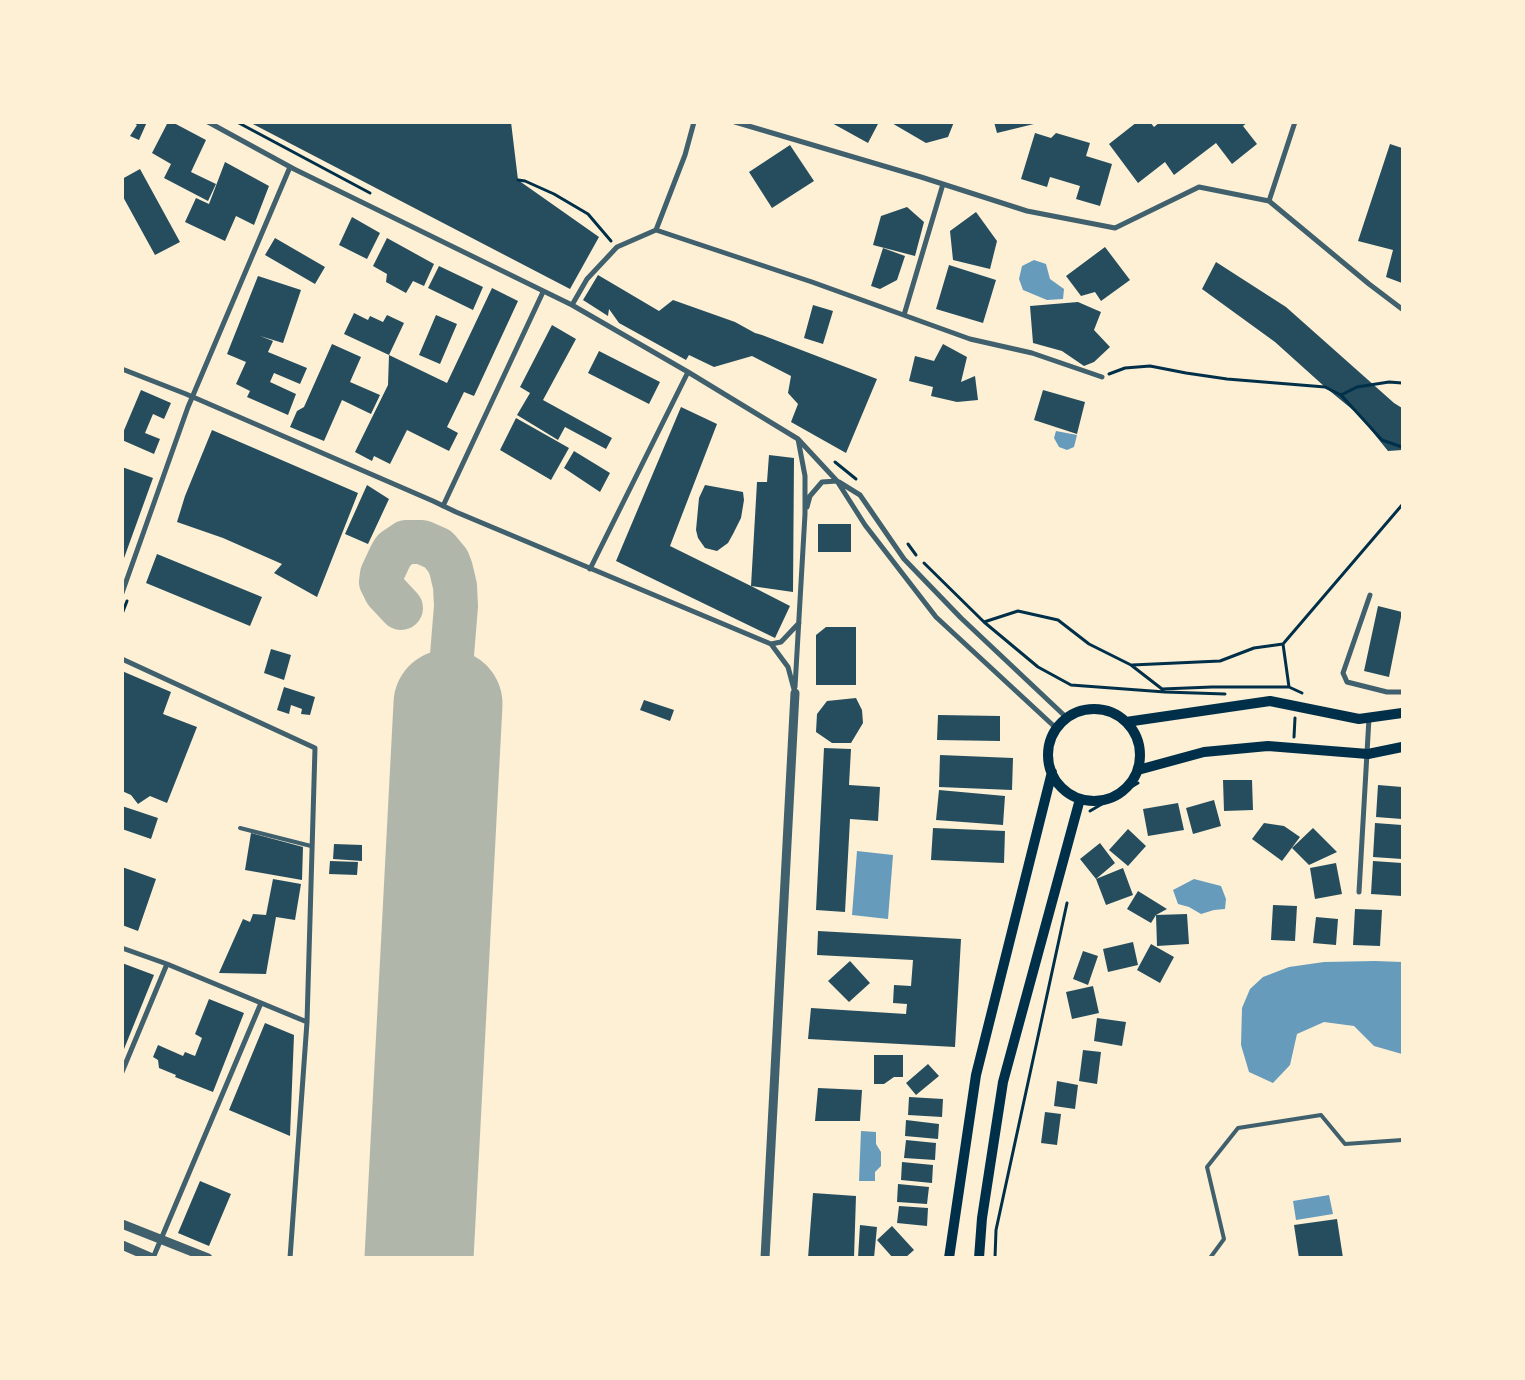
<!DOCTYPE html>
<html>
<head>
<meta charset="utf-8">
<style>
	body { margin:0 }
	#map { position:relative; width:1525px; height:1380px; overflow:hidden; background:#fdf0d5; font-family:"Roboto Condensed",sans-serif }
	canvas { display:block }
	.frame { position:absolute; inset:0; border:124px solid #fdf0d5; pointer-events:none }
</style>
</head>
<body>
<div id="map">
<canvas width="1525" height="1380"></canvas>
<div class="frame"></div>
</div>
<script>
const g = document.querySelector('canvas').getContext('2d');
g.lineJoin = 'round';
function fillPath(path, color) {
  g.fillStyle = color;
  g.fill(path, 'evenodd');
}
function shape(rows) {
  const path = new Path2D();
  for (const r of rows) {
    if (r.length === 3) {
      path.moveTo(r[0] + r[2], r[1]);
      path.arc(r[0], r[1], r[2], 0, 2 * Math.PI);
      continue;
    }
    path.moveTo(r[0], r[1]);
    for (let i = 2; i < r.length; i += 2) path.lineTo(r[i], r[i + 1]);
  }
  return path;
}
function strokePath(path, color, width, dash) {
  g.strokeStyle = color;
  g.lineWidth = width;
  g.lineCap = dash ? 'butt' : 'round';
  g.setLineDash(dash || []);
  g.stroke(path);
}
fillPath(shape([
	[1034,260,1046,264,1050,279,1064,289,1063,299,1047,300,1023,290,1019,279,1022,266],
	[1056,431,1077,435,1074,447,1067,450,1059,447,1054,438],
	[857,851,893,855,888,919,852,915],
	[1194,879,1221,886,1226,899,1225,909,1214,910,1201,914,1189,907,1178,904,1173,890],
	[1375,961,1402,962,1402,1054,1374,1046,1354,1026,1324,1022,1297,1034,1290,1065,1273,1083,1249,1072,1241,1045,1242,1008,1250,989,1263,977,1289,967,1324,962],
	[861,1131,876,1132,876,1144,881,1152,881,1166,875,1172,875,1181,859,1181],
	[1329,1195,1333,1214,1296,1220,1293,1201]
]), '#669bbc');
strokePath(shape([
	[401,608,386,592,381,582,382,574,390,557,394,550,406,542,422,542,438,549,448,561,451,569,455,586,456,606,448,704]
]), '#b1b6ab', 44);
strokePath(shape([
	[419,1258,448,704]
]), '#b1b6ab', 109);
fillPath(shape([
	[132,122,147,122,139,140,130,136,137,125],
	[168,122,172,122,206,140,191,172,216,184,208,201,164,178,171,164,152,153],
	[249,122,511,122,518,180,599,237,570,289],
	[830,122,879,122,868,143],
	[890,122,954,122,948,137,926,143],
	[994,122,1038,122,1038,123,997,133],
	[1137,122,1150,122,1154,127,1160,122,1248,122,1243,126,1257,144,1232,164,1216,143,1174,175,1165,162,1138,183,1109,144],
	[1035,133,1051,138,1056,133,1090,143,1086,156,1112,164,1100,206,1076,199,1080,186,1050,177,1047,187,1021,179],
	[1390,144,1402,148,1402,283,1386,277,1393,250,1358,241],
	[790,145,814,181,772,208,749,172],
	[225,162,269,186,254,225,236,216,225,241,185,222,196,198,209,204],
	[140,169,180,242,155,255,122,195,122,179],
	[907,207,924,222,915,256,873,245,881,216],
	[976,212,997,241,990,269,953,260,950,231],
	[352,217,380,233,367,259,339,245],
	[275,238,325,267,315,284,265,255],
	[387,238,434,264,424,286,413,281,406,293,386,282,387,274,373,266],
	[1105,247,1130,280,1101,301,1095,292,1081,296,1066,276],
	[883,248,905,256,897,280,880,289,871,286],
	[1216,262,1286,307,1394,403,1402,408,1402,450,1388,451,1359,415,1325,387,1275,342,1202,289],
	[949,265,996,280,983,323,936,309],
	[439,266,483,287,473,310,428,288],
	[598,275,659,311,673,300,735,322,755,333,762,335,877,379,846,453,791,422,798,404,788,393,791,376,752,356,714,367,689,355,686,360,619,323,609,309,608,316,583,300],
	[258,276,301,290,283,343,260,336,273,341,268,352,307,368,300,384,274,373,270,382,296,394,288,415,247,397,250,391,236,384,246,362,227,354],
	[492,288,518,301,474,396,464,392,447,427,458,433,449,451,407,430,390,464,374,456,372,461,355,452,388,385,389,355,447,383],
	[1078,302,1101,312,1094,330,1110,347,1094,362,1084,366,1062,351,1033,343,1030,306],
	[813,305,833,311,823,344,804,338],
	[354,313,368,320,370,316,383,322,387,315,404,323,389,355,344,334],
	[436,315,457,324,440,364,419,355],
	[552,325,576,339,543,400,612,438,606,449,565,427,558,440,517,415,530,393,520,387],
	[332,344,361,357,350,382,380,395,371,414,342,400,324,441,290,427,297,411,304,407],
	[943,344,967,357,961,382,975,376,978,400,957,402,931,396,933,387,909,381,915,356,934,361],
	[599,351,660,382,649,404,588,373],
	[141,390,171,403,164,419,153,414,145,433,160,439,154,454,122,440,122,435],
	[1043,390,1085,402,1077,434,1034,420],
	[681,407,717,424,670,546,751,586,757,482,767,482,769,455,794,458,793,592,751,586,790,606,775,638,616,561],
	[516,418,569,448,551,480,500,450],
	[212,430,358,493,317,597,274,573,282,564,223,538,177,522,185,496],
	[574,451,610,473,600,492,564,468],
	[122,467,153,478,123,561,122,561],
	[367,485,389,499,368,544,345,534],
	[705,485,743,492,744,500,741,518,733,534,728,543,717,551,705,548,698,538,696,530,699,498],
	[818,524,851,524,851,552,818,552],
	[157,554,262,597,250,626,146,583],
	[1378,606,1402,612,1389,677,1364,671],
	[826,627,856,627,856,685,816,685,816,635],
	[271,649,291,655,284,680,264,673],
	[122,671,171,692,163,714,197,727,167,803,150,796,138,804,131,795,122,791],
	[284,687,315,697,310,715,301,714,302,709,291,705,289,714,277,710],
	[856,698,862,710,863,723,851,743,832,743,816,732,817,714,827,701],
	[644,700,674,710,670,721,640,710],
	[938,715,1000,716,1000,741,937,740],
	[824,748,851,749,849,785,880,787,878,821,850,819,845,912,816,910],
	[940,755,1013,758,1012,790,939,787],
	[1223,780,1252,780,1253,810,1224,811],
	[1378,785,1402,787,1402,819,1376,817],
	[939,790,1005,796,1003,825,936,820],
	[1214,800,1221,826,1193,834,1186,808],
	[1178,803,1184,830,1148,836,1143,809],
	[122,806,158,818,151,839,122,829],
	[1264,823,1284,826,1300,837,1282,861,1252,839],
	[1375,823,1402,825,1402,859,1373,857],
	[933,828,1005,831,1004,863,931,860],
	[1313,828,1337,852,1309,865,1292,848],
	[1128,829,1146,846,1128,866,1109,850],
	[251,833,303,847,302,880,245,870],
	[1100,843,1115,863,1096,879,1123,868,1133,895,1106,905,1096,879,1080,859],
	[334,844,362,845,362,861,333,859],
	[330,861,358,862,357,875,329,874],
	[1373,861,1402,863,1402,896,1371,894],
	[1336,863,1342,894,1315,899,1310,868],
	[122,867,156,879,138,931,122,925],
	[273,879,301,884,295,920,276,917,266,974,219,973,243,919,250,922,253,914,266,915],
	[1138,891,1167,909,1156,915,1187,914,1189,944,1157,946,1156,915,1151,923,1127,909],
	[1273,905,1297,906,1295,941,1271,940],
	[1355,909,1382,910,1380,946,1353,945],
	[1316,917,1338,919,1336,945,1313,943],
	[818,931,961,939,955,1047,808,1039,811,1008,906,1014,907,1004,893,1003,894,985,911,986,913,960,817,955],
	[1133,942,1138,965,1108,972,1103,949],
	[1151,944,1174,957,1160,983,1137,970],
	[1083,951,1098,956,1088,985,1073,979],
	[850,961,870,983,849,1002,828,981],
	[122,963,154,975,122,1054],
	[1093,986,1099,1013,1072,1019,1066,992],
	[209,999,244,1013,213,1092,175,1077,176,1075,159,1068,158,1060,153,1057,158,1045,183,1056,185,1052,195,1056,202,1038,195,1034],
	[1097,1018,1126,1022,1122,1046,1094,1041],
	[265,1023,294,1035,290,1136,229,1110],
	[1083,1050,1101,1052,1097,1084,1079,1081],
	[874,1055,903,1055,903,1077,894,1077,884,1084,874,1084],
	[928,1064,939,1076,916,1095,906,1083],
	[1057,1081,1078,1085,1075,1109,1054,1106],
	[818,1088,862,1090,860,1121,815,1121],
	[909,1097,943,1099,942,1117,908,1115],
	[1045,1112,1061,1114,1057,1145,1041,1143],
	[906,1120,939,1124,938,1139,905,1136],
	[906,1140,936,1143,935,1160,904,1158],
	[902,1162,933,1165,932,1183,901,1180],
	[200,1181,231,1194,209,1246,178,1233],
	[898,1184,929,1187,927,1204,897,1202],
	[813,1193,856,1196,854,1258,808,1258],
	[899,1206,928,1208,927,1226,897,1223],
	[1337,1219,1343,1258,1299,1258,1294,1225],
	[860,1225,877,1227,874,1258,858,1258],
	[892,1226,914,1250,905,1258,893,1258,877,1240]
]), '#264d5e');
strokePath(shape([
	[237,122,370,193],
	[518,180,525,181,554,194,588,214,611,241],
	[1109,374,1125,368,1150,366,1186,373,1227,379,1325,387,1341,395,1382,440,1402,447],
	[1341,395,1357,387,1389,382,1402,383],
	[835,462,856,479],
	[908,544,916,555],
	[924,563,984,622,1038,667,1071,685,1165,692,1225,694],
	[122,614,127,601],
	[984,622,1018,611,1058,620,1089,644,1131,665,1162,689,1212,687,1289,687,1302,693],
	[1132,665,1220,661,1254,648,1283,644],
	[1289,687,1283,644,1402,505],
	[1294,737,1295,718],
	[1090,811,1138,783],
	[995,1258,996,1230,1067,903]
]), '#003049', 3);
strokePath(shape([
	[240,828,311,846],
	[1210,1258,1224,1239,1207,1167,1238,1128,1321,1115,1345,1144,1402,1140]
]), '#3f606c', 4);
strokePath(shape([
	[208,122,294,169,572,305,688,372,798,439,837,481,865,525,936,617,1057,729],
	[735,122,921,177,1027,211,1115,228,1199,187,1269,201,1369,284,1402,309],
	[1269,201,1295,122],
	[656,230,812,282,970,339,1032,353,1102,377],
	[572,305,587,279,617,247,656,230,685,155,694,122],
	[904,315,943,184],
	[122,369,186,394,433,501,456,512,771,644,788,667,795,693],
	[839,482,860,495,904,559,961,618,1067,718],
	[443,506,543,292],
	[807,507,810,496,822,482,837,481],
	[590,569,688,372],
	[122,593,188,407,290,167],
	[1370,595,1343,673,1347,682,1387,692,1402,692],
	[771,644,781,642,799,623],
	[122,659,315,748,307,1022,290,1258],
	[795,687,805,514,805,476,798,439],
	[1359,892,1369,718],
	[122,948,167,964,307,1022],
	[122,1072,167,964],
	[153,1258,261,1003]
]), '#3f606c', 5);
strokePath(shape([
	[122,1224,208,1258],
	[122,1245,152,1258],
	[765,1258,795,693]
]), '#3f606c', 9);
strokePath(shape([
	[1094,755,46],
	[1126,722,1270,701,1359,719,1402,713],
	[1138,770,1204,752,1268,746,1368,754,1402,747],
	[949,1258,976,1075,1052,772],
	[979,1258,982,1218,1003,1082,1080,799]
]), '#003049', 10);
</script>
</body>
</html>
